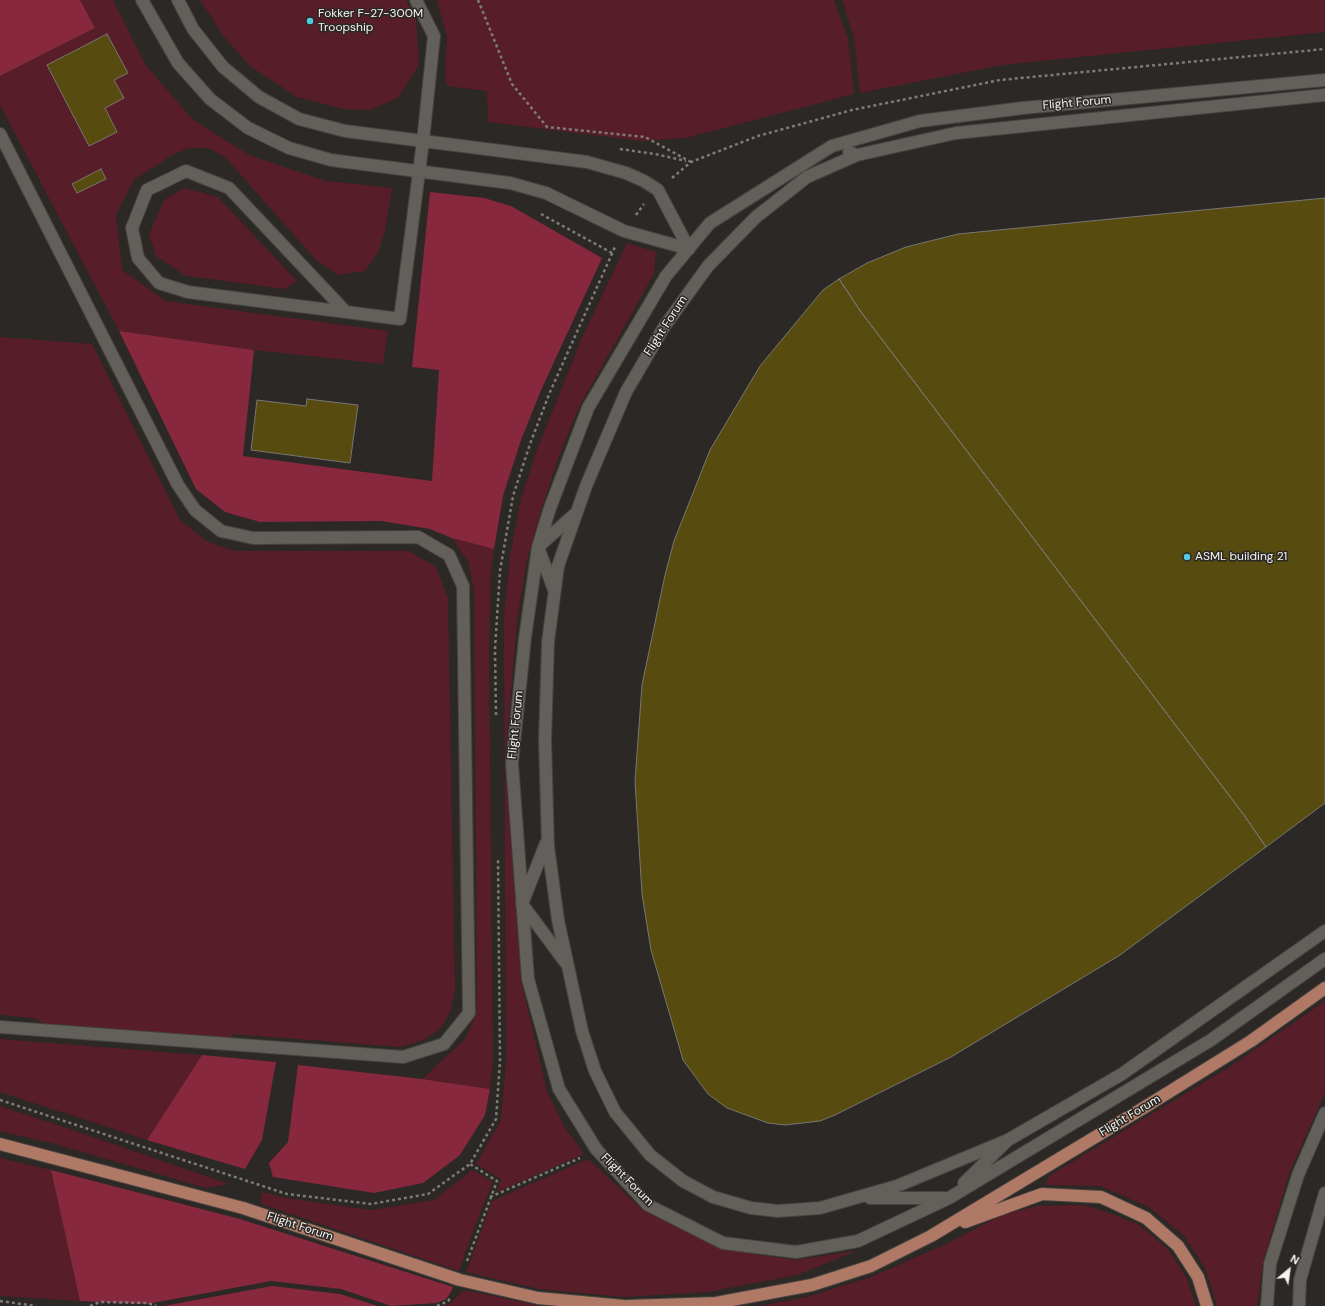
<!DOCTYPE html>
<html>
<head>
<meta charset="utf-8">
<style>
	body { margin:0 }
	#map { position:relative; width:1325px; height:1306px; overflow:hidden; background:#2b2825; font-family:"DM Sans",sans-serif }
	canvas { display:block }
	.north { position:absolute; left:1269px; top:1250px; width:40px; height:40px; -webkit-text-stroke:3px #2b2825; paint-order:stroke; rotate:29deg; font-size:11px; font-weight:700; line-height:16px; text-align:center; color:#f6f4f1 }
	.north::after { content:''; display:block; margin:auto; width:14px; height:18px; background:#f6f4f1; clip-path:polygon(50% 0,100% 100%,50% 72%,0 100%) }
</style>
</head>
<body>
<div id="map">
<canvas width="1325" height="1306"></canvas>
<div class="north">N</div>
</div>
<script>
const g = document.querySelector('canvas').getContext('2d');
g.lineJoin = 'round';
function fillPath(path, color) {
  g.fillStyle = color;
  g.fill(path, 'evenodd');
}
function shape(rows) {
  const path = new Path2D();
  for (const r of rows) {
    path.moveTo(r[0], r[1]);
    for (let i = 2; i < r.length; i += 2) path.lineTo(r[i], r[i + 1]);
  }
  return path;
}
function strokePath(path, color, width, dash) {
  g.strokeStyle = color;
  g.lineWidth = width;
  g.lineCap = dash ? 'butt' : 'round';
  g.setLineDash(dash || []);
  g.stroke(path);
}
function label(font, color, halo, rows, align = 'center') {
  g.font = font + ' "DM Sans",sans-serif';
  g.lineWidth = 3;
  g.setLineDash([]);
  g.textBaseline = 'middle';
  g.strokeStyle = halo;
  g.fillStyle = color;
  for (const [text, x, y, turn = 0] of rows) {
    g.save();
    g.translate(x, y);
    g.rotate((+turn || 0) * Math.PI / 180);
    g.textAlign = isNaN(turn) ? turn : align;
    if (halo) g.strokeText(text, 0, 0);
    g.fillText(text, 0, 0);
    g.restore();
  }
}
fillPath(shape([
	[80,0,113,0,145,64,192,119,249,155,326,181,392,188,385,231,378,253,365,271,338,275,316,260,226,158,208,148,189,148,172,155,134,180,116,215,122,270,166,301,388,331,383,364,254,350,119,331,0,105,0,76,95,28],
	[200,0,406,0,416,19,419,65,398,98,370,110,344,109,297,97,250,66,225,38],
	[437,0,834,0,848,39,854,94,686,138,641,141,488,122,487,91,447,86,445,74,447,37],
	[842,0,1325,0,1325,32,1002,65,860,93,854,38],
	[184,188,218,197,297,281,286,289,186,276,156,256,149,234,164,200],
	[627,243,656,252,654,274,579,407,559,456,543,504,527,560,517,620,505,761,521,981,547,1091,564,1126,584,1154,497,1192,501,1179,476,1164,501,1120,506,1061,504,616,510,556,521,499,538,447,581,340],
	[0,337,92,344,180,520,208,542,235,551,409,551,436,567,448,599,455,990,450,1012,441,1028,424,1040,401,1047,232,1034,231,1042,52,1029,34,1018,0,1015],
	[452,538,494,549,491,570,489,649,493,1061,490,1089,422,1079,466,1038,476,1014,477,993,474,589,468,562],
	[1325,1001,1325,1093,1290,1171,1263,1262,1257,1306,1217,1306,1206,1270,1184,1236,1149,1207,1100,1186,1045,1185,1049,1176,1231,1066],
	[0,1039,202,1055,147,1140,0,1092],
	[0,1106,61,1126,229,1184,206,1188,55,1144,0,1131],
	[0,1158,51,1170,80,1301,0,1296],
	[588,1159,644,1211,720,1249,795,1260,857,1251,797,1275,708,1292,623,1297,539,1289,466,1272,492,1201],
	[472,1170,493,1182,479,1215,459,1271,261,1204,262,1192,286,1198,371,1210,434,1200],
	[1081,1205,1095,1208,1138,1224,1168,1249,1187,1279,1196,1306,759,1306,807,1297,871,1277,944,1245,1002,1215,1037,1206],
	[464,1290,536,1305,540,1306,443,1306,450,1303]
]), '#571d29');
fillPath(shape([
	[0,0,80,0,95,28,0,76],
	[430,192,484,198,511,206,602,258,542,388,521,440,503,496,494,549,452,538,430,529,381,521,260,522,225,512,196,489,119,331,254,350,243,456,432,481,439,370,412,367],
	[202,1055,276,1062,262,1140,245,1169,147,1140],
	[298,1065,422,1079,490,1089,485,1115,460,1155,423,1183,374,1193,273,1177,269,1163,288,1142],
	[51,1170,240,1219,453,1287,451,1292,446,1299,437,1303,391,1306,341,1289,271,1281,147,1304,80,1301],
	[272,1286,340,1294,378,1306,163,1306]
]), '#88283e');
const building = shape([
	[107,34,128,73,114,80,124,98,105,108,117,132,89,146,47,65,107,34],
	[101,169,106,179,77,193,72,184,101,169],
	[1325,198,1325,803,1266,847,1244,815,861,312,839,279,867,263,906,247,958,234,1325,198],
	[839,279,861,312,1244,815,1266,847,1120,955,951,1057,835,1115,820,1121,785,1125,768,1123,727,1108,708,1094,683,1060,651,950,642,894,635,781,642,685,665,575,674,541,710,450,760,366,823,290,839,279],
	[307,399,358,405,350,463,251,450,257,400,306,406,307,399]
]);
fillPath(building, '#584b0f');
strokePath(building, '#787772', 1);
const minor = shape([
	[142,0,178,63,210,99,248,128,289,148,331,160,510,183,546,193,624,231,689,249],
	[178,0,193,29,223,67,259,97,299,119,345,131,587,162,626,173,644,181,658,190,689,249],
	[1325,80,1023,108,920,121,832,146,710,223,666,276,588,408,550,508,538,547,525,638,512,763,528,979,559,1089,596,1149,648,1205,723,1243,796,1252,858,1241,949,1198,1211,1040,1325,959],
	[0,134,178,485,195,510,221,531,253,538,418,537,449,555,463,586,469,1013,444,1044,403,1057,0,1027],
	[849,152,857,155,956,133,1325,95],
	[857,155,807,177,756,217,708,266,664,327,626,392,586,486,558,566,548,642,545,740,548,846,558,920,582,1031,595,1071,615,1112,650,1155,683,1181,713,1197,751,1208,778,1211,820,1208,897,1186,1008,1140],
	[346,312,229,188,186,171,147,190,132,228,138,258,159,283,188,292,346,312,400,319,423,141,434,36,416,0],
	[554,590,538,547,576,513],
	[546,843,522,904,565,962],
	[964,1183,1008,1140,1122,1074,1325,931],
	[870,1198,944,1198],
	[1267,1306,1270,1264,1298,1175,1325,1113],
	[1299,1306,1300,1280,1325,1193]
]);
const major = shape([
	[0,1144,243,1208,460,1280,538,1298,624,1306],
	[965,1222,1042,1194,1101,1197,1146,1218,1178,1246,1198,1277,1207,1306],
	[628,1306,716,1303,812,1285,871,1266,931,1236,1145,1107,1251,1041,1325,988]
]);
strokePath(minor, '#464340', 14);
strokePath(major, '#464340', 14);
strokePath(shape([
	[478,0,512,84,547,127,645,137,691,162],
	[620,149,655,154,686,161],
	[672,178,691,162,758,136,852,110,1000,80,1325,49],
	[541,214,612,253],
	[636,215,644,204],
	[496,715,495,649,500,571,513,496,530,444,550,392,615,247],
	[0,1100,287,1194,371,1204,428,1194,470,1164,496,1119,500,1061,498,860],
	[490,1197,580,1158],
	[467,1261,497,1181,470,1164],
	[0,1301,36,1306],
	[90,1306,100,1302,148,1303,156,1306],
	[437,1306,448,1301,451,1297]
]), '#7e7c79', 2.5, [3, 3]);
strokePath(minor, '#635f5b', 12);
strokePath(major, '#b07965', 12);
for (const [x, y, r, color] of [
	[310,21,4,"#54cade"],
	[1187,557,4,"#54cade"]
]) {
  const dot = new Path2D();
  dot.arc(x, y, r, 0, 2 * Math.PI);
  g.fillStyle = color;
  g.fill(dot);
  strokePath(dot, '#2b2825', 1.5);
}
label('12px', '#f6f4f1', '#2b2825', [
	["Fokker F-27-300M",318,14],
	["Troopship",318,28],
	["ASML building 21",1195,557]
], 'left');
label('12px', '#f6f4f1', '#2b2825', [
	["Flight Forum",1077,103,-5],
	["Flight Forum",666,326,-57],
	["Flight Forum",516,725,-84],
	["Flight Forum",1130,1116,-31],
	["Flight Forum",627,1180,45],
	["Flight Forum",300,1227,18]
]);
</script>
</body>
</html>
